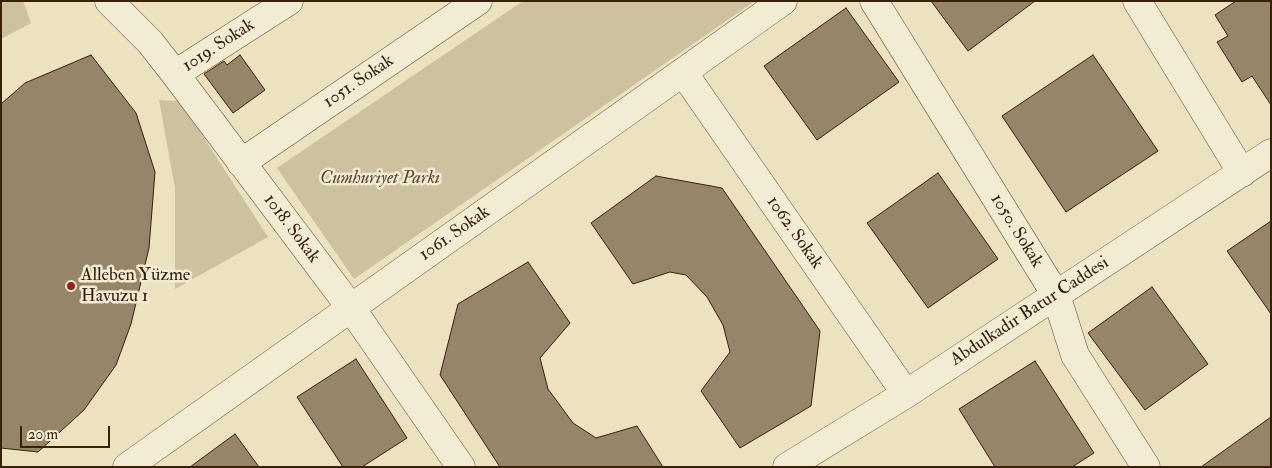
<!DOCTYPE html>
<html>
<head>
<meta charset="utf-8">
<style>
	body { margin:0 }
	#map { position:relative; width:1272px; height:468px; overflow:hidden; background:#ece2bf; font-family:"IM FELL Double Pica",serif }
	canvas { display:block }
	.frame { position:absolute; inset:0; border:2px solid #382009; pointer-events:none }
	.scale { position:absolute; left:20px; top:426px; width:90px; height:22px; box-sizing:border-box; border:2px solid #382009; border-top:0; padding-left:6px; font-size:15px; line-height:18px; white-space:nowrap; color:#382009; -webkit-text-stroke:4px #f3ecd5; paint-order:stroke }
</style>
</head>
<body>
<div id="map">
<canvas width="1272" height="468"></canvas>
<div class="frame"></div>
<div class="scale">20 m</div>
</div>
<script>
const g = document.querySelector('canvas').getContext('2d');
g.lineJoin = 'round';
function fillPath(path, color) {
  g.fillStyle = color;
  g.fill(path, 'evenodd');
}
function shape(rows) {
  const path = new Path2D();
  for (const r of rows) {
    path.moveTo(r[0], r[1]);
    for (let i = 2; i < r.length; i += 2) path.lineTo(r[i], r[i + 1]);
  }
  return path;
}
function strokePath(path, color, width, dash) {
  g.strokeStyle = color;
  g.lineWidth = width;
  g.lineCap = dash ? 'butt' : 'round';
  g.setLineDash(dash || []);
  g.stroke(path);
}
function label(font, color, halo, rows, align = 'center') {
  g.font = font + ' "IM FELL Double Pica",serif';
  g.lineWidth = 5;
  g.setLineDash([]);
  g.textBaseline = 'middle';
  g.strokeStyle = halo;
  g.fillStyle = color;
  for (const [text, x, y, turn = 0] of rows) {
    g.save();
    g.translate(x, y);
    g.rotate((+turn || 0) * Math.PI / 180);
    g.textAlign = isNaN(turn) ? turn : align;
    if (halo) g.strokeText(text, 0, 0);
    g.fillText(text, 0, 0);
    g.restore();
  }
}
fillPath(shape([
	[1,1,23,1,31,23,1,39],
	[523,1,755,1,354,279,277,168],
	[159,100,180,101,268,237,175,289,175,188]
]), '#cdc1a0');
const building = shape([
	[931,1,1035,1,968,51,931,1],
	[1236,1,1271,1,1271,105,1252,76,1242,82,1217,42,1228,36,1215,15,1236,1],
	[846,8,899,82,817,140,764,66,846,8],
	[91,55,136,113,155,172,149,248,131,324,116,365,84,410,38,452,1,448,1,104,25,83,91,55],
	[240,55,265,90,233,113,204,74,224,61,227,65,240,55],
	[1093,55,1158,151,1066,212,1002,116,1093,55],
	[938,173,998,259,928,308,867,223,938,173],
	[656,176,722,188,820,331,811,406,740,448,701,391,730,352,723,325,707,297,686,275,670,272,633,284,591,223,656,176],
	[1271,221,1271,314,1227,251,1271,221],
	[528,262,570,323,540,358,548,389,573,423,596,438,637,426,663,467,500,467,440,375,458,304,528,262],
	[1152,287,1208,364,1145,410,1088,333,1152,287],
	[356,359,407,438,362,467,343,467,297,397,356,359],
	[1035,361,1094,453,1072,467,995,467,959,409,1035,361],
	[1271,417,1271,467,1201,467,1271,417],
	[235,434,259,467,190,467,235,434]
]);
fillPath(building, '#968568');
strokePath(building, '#382009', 1);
const minor = shape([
	[109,1,150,42,175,74,351,308,461,467],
	[874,1,1056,295,1075,355,1146,467],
	[1137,1,1242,173],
	[683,72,906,394],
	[175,74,289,1],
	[241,163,478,1],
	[127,467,783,1],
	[787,467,906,394,1271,153]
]);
strokePath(minor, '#655036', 29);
strokePath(minor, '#f3ecd5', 28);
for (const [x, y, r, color] of [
	[71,286,5,"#8f2418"]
]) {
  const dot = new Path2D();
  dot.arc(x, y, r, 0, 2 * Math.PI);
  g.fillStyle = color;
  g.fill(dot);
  strokePath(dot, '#f3ecd5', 2);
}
label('18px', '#382009', '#f3ecd5', [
	["1019. Sokak",219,46,-33],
	["1051. Sokak",359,82,-34],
	["1018. Sokak",291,229,53],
	["1050. Sokak",1016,231,58],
	["1062. Sokak",794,233,55],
	["1061. Sokak",455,234,-35],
	["Abdulkadir Batur Caddesi",1030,312,-33]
]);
label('italic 18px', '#5d482f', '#f3ecd5', [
	["Cumhuriyet Parkı",380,179]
]);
label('18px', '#382009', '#f3ecd5', [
	["Alleben Yüzme",81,276],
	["Havuzu 1",81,297]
], 'left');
</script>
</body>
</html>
